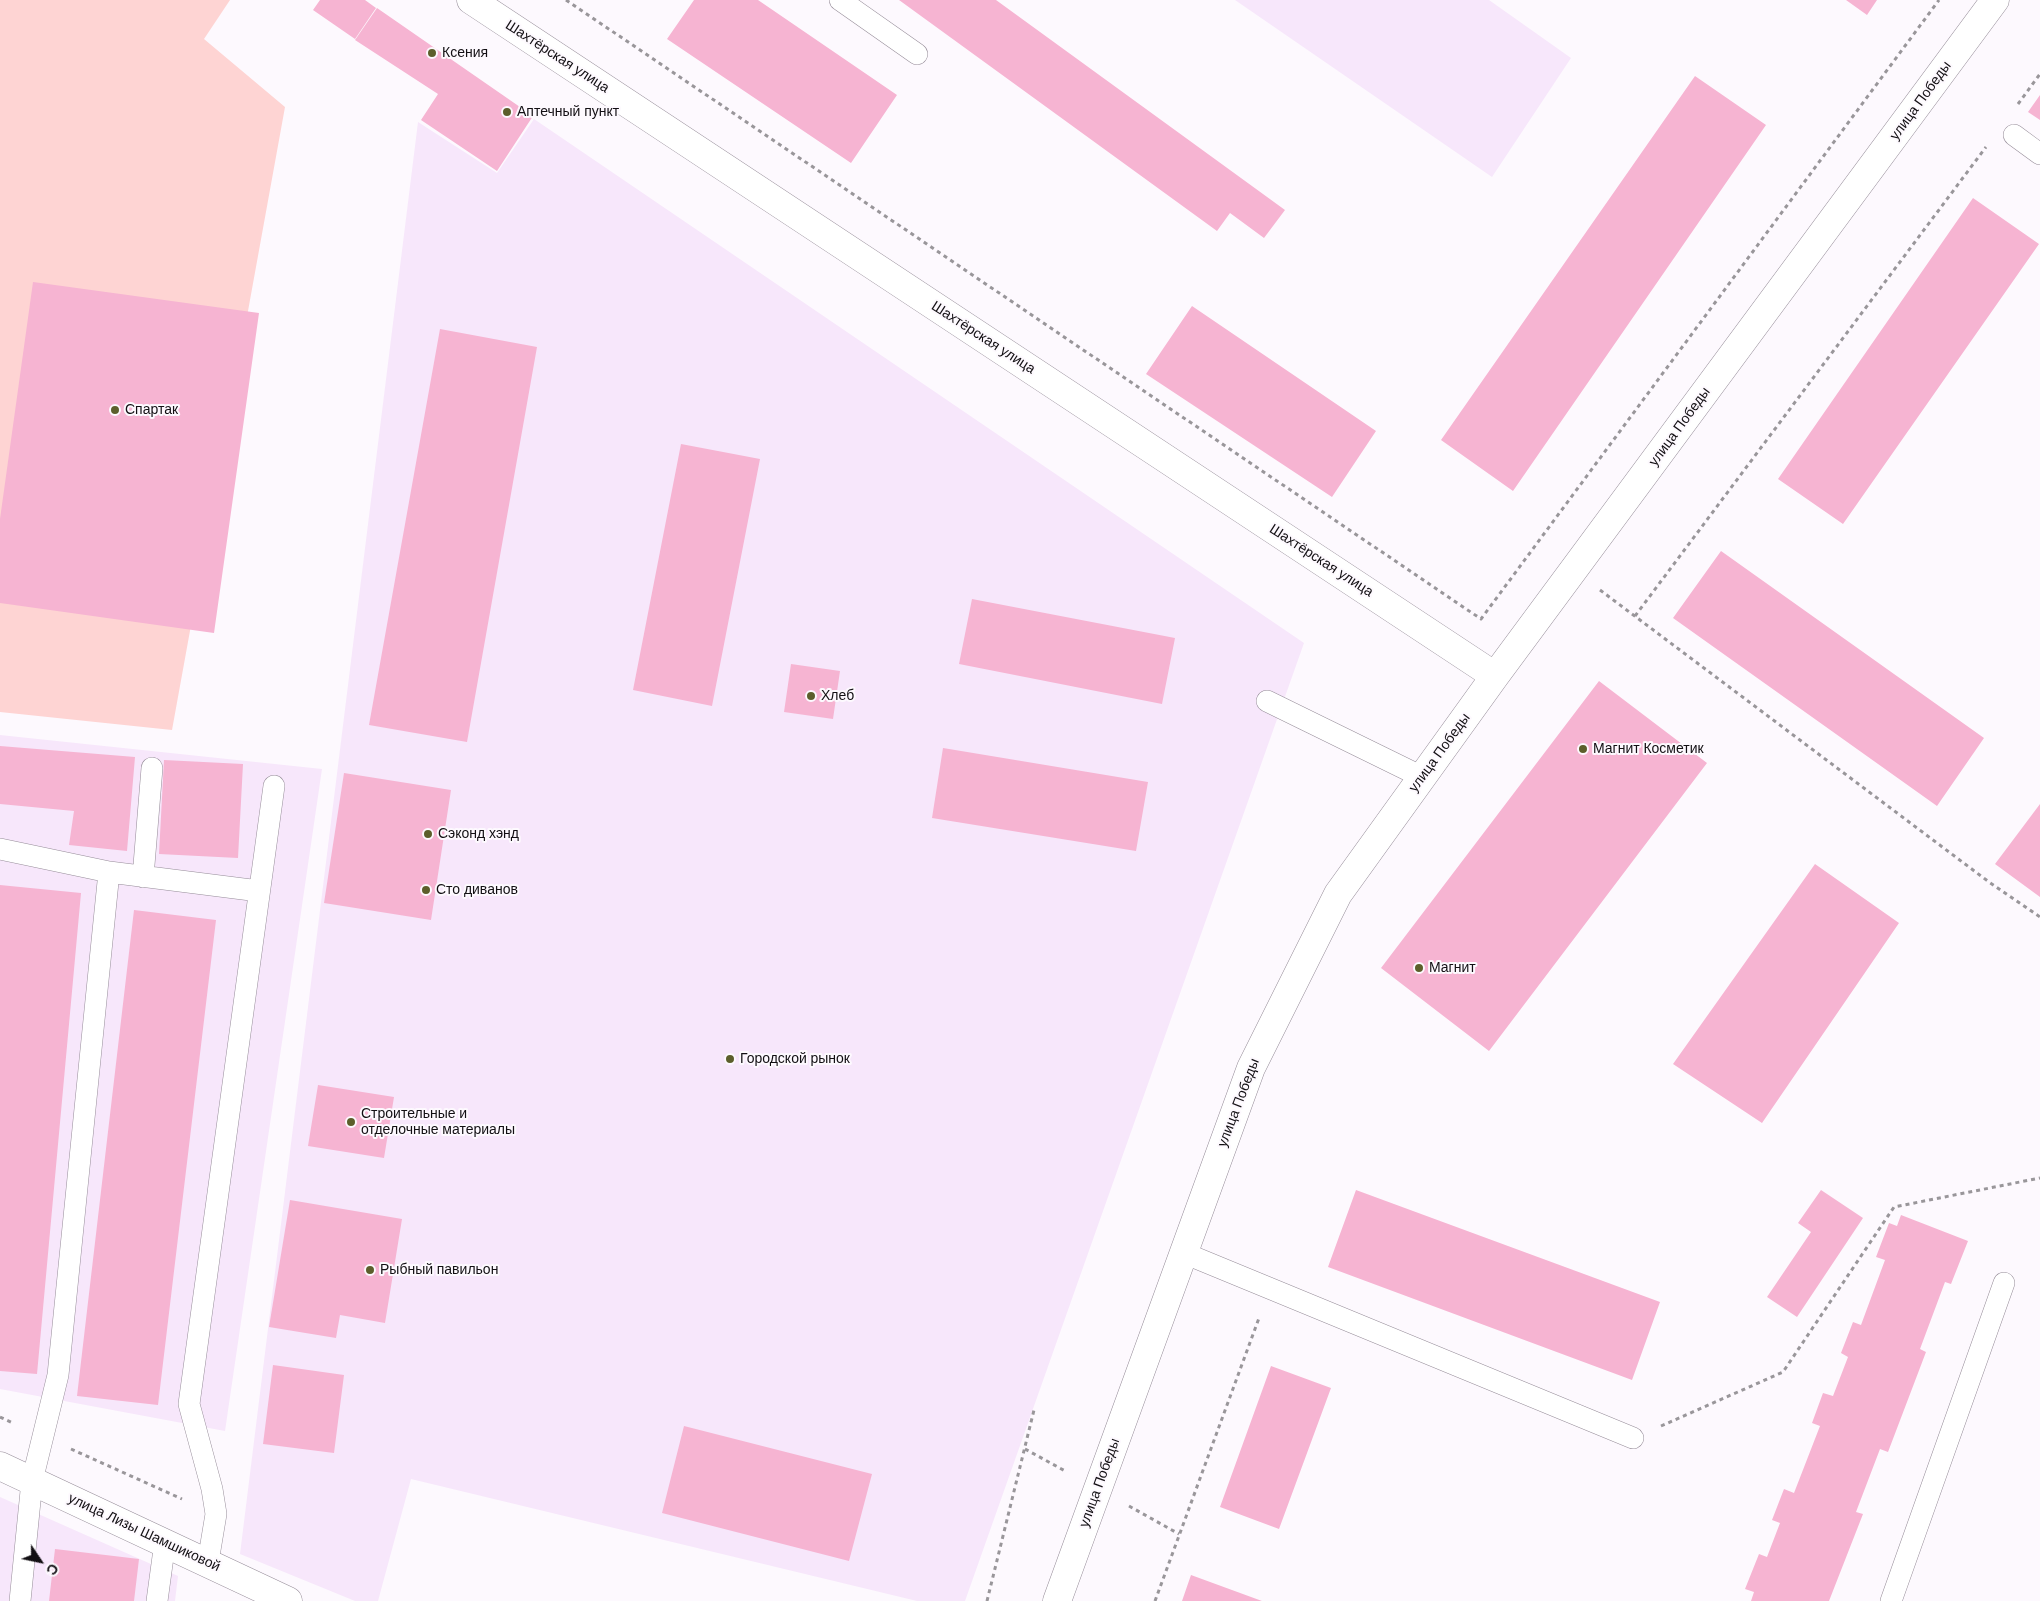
<!DOCTYPE html>
<html>
<head>
<meta charset="utf-8">
<style>
	body { margin:0 }
	#map { position:relative; width:2040px; height:1601px; overflow:hidden; background:#fdf9fe; font-family:"DM Sans",sans-serif }
	canvas { display:block }
	.north { position:absolute; left:15px; top:1536px; width:50px; height:50px; -webkit-text-stroke:4px #fdf9fe; paint-order:stroke; rotate:124deg; font-size:14px; font-weight:700; line-height:20px; text-align:center; color:#120f13 }
	.north::after { content:''; display:block; margin:auto; width:18px; height:22px; background:#120f13; clip-path:polygon(50% 0,100% 100%,50% 72%,0 100%) }
</style>
</head>
<body>
<div id="map">
<canvas width="2040" height="1601"></canvas>
<div class="north">С</div>
</div>
<script>
const g = document.querySelector('canvas').getContext('2d');
g.lineJoin = 'round';
function fillPath(path, color) {
  g.fillStyle = color;
  g.fill(path, 'evenodd');
}
function shape(rows) {
  const path = new Path2D();
  for (const r of rows) {
    path.moveTo(r[0], r[1]);
    for (let i = 2; i < r.length; i += 2) path.lineTo(r[i], r[i + 1]);
  }
  return path;
}
function strokePath(path, color, width, dash) {
  g.strokeStyle = color;
  g.lineWidth = width;
  g.lineCap = dash ? 'butt' : 'round';
  g.setLineDash(dash || []);
  g.stroke(path);
}
function label(font, color, halo, rows, align = 'center') {
  g.font = font + ' "DM Sans",sans-serif';
  g.lineWidth = 4;
  g.setLineDash([]);
  g.textBaseline = 'middle';
  g.strokeStyle = halo;
  g.fillStyle = color;
  for (const [text, x, y, turn = 0] of rows) {
    g.save();
    g.translate(x, y);
    g.rotate((+turn || 0) * Math.PI / 180);
    g.textAlign = isNaN(turn) ? turn : align;
    if (halo) g.strokeText(text, 0, 0);
    g.fillText(text, 0, 0);
    g.restore();
  }
}
fillPath(shape([
	[1235,0,1489,0,1571,58,1492,177],
	[534,119,1304,643,965,1601,917,1601,411,1479,378,1601,355,1601,240,1554,418,122,497,173],
	[0,735,322,769,225,1431,0,1389],
	[0,1497,178,1576,175,1601,0,1601]
]), '#f7e7fb');
fillPath(shape([
	[0,0,230,0,204,39,285,107,172,730,0,712]
]), '#fed4d3');
fillPath(shape([
	[320,0,365,0,376,8,355,39,313,10],
	[694,0,758,0,897,95,851,163,667,39],
	[899,0,996,0,1285,210,1264,238,1230,213,1217,231],
	[1846,0,1877,0,1867,15],
	[377,8,533,116,497,171,421,120,438,94,355,40],
	[1695,76,1766,125,1513,491,1441,440],
	[2040,95,2040,120,2028,112],
	[1973,198,2039,244,1843,524,1778,479],
	[33,282,259,313,214,633,0,603,0,519],
	[1192,306,1376,431,1332,497,1146,374],
	[440,329,537,347,467,742,369,725],
	[681,444,760,459,712,706,633,690],
	[1721,551,1984,738,1937,806,1673,618],
	[972,599,1175,638,1162,704,959,664],
	[791,664,840,671,833,719,784,712],
	[1599,681,1707,763,1489,1051,1381,968],
	[0,746,135,757,127,851,69,845,74,811,0,804],
	[943,748,1148,782,1136,851,932,818],
	[164,760,243,764,238,858,159,854],
	[344,773,451,790,431,920,324,903],
	[2040,804,2040,897,1995,864],
	[1815,864,1899,923,1762,1123,1673,1064],
	[0,885,81,893,37,1374,0,1371],
	[134,910,216,920,158,1405,77,1396],
	[318,1085,394,1097,384,1158,308,1146],
	[1356,1190,1660,1302,1632,1380,1328,1267],
	[1821,1190,1863,1218,1797,1317,1767,1297,1811,1232,1798,1223],
	[290,1200,402,1219,385,1323,340,1315,336,1338,269,1327],
	[1901,1215,1968,1241,1951,1284,1945,1282,1920,1349,1926,1352,1888,1452,1880,1449,1856,1512,1863,1514,1829,1601,1751,1601,1754,1592,1745,1589,1759,1554,1767,1557,1780,1523,1772,1520,1784,1489,1794,1493,1820,1426,1812,1423,1823,1393,1833,1396,1848,1357,1841,1353,1853,1322,1861,1325,1885,1260,1876,1257,1889,1223,1897,1226],
	[273,1365,344,1375,334,1453,263,1444],
	[1271,1366,1331,1388,1279,1529,1220,1507],
	[684,1426,872,1474,849,1561,662,1513],
	[55,1549,139,1559,134,1601,49,1601],
	[1191,1575,1262,1601,1182,1601]
]), '#f6b4d2');
const lane = shape([
	[840,0,917,54],
	[2014,135,2040,154],
	[1267,701,1422,777],
	[0,849,109,872],
	[143,877,152,768],
	[1184,1253,1633,1438],
	[208,1562,216,1514,212,1489,189,1404,274,786],
	[20,1601,32,1481,58,1375,109,872,259,891],
	[157,1601,165,1542],
	[1891,1601,2004,1283]
]);
const street = shape([
	[471,0,1495,676],
	[0,1466,288,1601],
	[1057,1601,1251,1068,1338,894,1495,676,1995,0]
]);
strokePath(lane, '#968d99', 22);
strokePath(street, '#968d99', 29);
strokePath(shape([
	[566,0,1481,619,1939,0],
	[2018,104,2040,74],
	[1600,590,1989,882,2040,917],
	[1635,616,1986,147],
	[0,1417,13,1423],
	[1661,1426,1783,1372,1894,1207,2040,1178],
	[71,1449,182,1499],
	[1025,1449,1067,1472],
	[1129,1506,1179,1534],
	[987,1601,1034,1410],
	[1155,1601,1259,1318]
]), '#99969a', 3, [4, 4]);
strokePath(lane, '#fff', 21);
strokePath(street, '#fff', 28);
for (const [x, y, r, color] of [
	[432,53,5,"#5c5e2b"],
	[507,112,5,"#5c5e2b"],
	[115,410,5,"#5c5e2b"],
	[811,696,5,"#5c5e2b"],
	[1583,749,5,"#5c5e2b"],
	[428,834,5,"#5c5e2b"],
	[426,890,5,"#5c5e2b"],
	[1419,968,5,"#5c5e2b"],
	[730,1059,5,"#5c5e2b"],
	[351,1122,5,"#5c5e2b"],
	[370,1270,5,"#5c5e2b"]
]) {
  const dot = new Path2D();
  dot.arc(x, y, r, 0, 2 * Math.PI);
  g.fillStyle = color;
  g.fill(dot);
  strokePath(dot, '#fdf9fe', 2);
}
label('14px', '#120f13', '#fdf9fe', [
	["Ксения",442,53],
	["Аптечный пункт",517,112],
	["Спартак",125,410],
	["Хлеб",821,696],
	["Магнит Косметик",1593,749],
	["Сэконд хэнд",438,834],
	["Сто диванов",436,890],
	["Магнит",1429,968],
	["Городской рынок",740,1059],
	["Строительные и",361,1114],
	["отделочные материалы",361,1130],
	["Рыбный павильон",380,1270]
], 'left');
label('14px', '#120f13', '#fdf9fe', [
	["Шахтёрская улица",557,57,33],
	["улица Победы",1921,101,-54],
	["Шахтёрская улица",983,338,33],
	["улица Победы",1680,427,-54],
	["Шахтёрская улица",1321,561,33],
	["улица Победы",1440,753,-54],
	["улица Победы",1239,1103,-69],
	["улица Победы",1100,1483,-70],
	["улица Лизы Шамшиковой",144,1533,25]
]);
</script>
</body>
</html>
